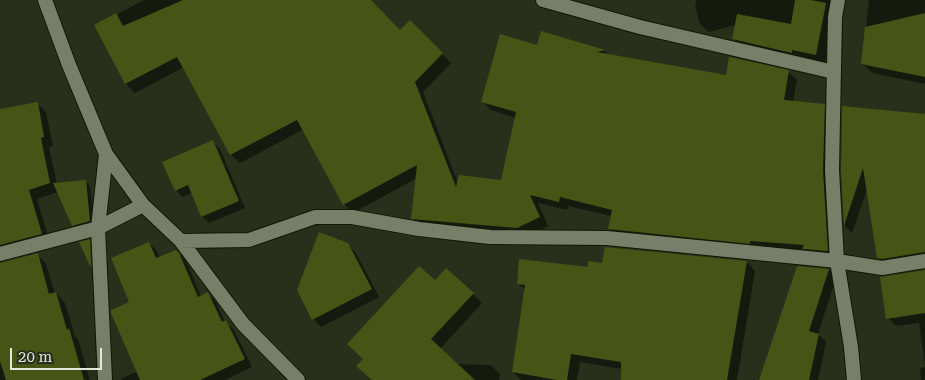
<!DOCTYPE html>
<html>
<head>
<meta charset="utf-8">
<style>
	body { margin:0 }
	#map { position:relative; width:925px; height:380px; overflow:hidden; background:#292f1b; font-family:"Roboto Serif",serif }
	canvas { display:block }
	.scale { position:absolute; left:10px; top:348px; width:92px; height:22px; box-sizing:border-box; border:2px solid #e2e7da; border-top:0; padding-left:6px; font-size:15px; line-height:18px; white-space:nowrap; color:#e2e7da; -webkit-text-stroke:4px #292f1b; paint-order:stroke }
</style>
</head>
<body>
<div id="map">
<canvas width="925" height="380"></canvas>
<div class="scale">20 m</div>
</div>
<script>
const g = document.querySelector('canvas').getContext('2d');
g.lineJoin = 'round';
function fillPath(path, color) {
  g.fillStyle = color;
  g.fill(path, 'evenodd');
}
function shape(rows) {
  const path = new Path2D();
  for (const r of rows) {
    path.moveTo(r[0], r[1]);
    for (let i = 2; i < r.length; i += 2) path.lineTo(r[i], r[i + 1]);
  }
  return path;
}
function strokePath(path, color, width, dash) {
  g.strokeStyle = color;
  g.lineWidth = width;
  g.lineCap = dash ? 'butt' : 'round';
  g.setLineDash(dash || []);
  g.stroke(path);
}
fillPath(shape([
	[144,0,369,0,400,32,410,22,451,63,423,92,458,183,502,181,516,118,491,110,482,101,538,46,541,32,605,51,609,56,727,77,788,72,797,80,793,102,824,106,833,114,836,260,618,238,610,229,612,216,568,206,567,210,538,203,548,226,526,237,421,227,412,218,417,178,353,213,344,204,304,129,240,163,231,155,184,67,135,93,126,84,95,26],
	[697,0,836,0,825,63,743,48,734,39,736,25,709,32,700,24,695,5],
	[869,0,925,0,925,84,872,73,862,63],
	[37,103,46,112,53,146,49,147,57,184,86,182,90,186,94,225,78,230,73,225,58,192,37,199,50,243,3,256,0,261,0,264,37,254,46,264,55,294,56,293,65,303,75,336,78,339,90,380,0,380,0,110],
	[925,116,925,261,887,266,878,258,868,187,852,233,845,226,842,170],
	[213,142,220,149,245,208,209,223,202,216,192,193,182,197,176,190],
	[149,243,157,251,160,258,176,251,184,259,187,263,201,297,208,294,216,302,225,322,226,322,234,330,252,367,225,380,122,380,121,379,138,371,130,303],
	[347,244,356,253,379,297,321,327,313,319],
	[747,262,755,271,737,380,622,380,622,369,580,362,577,380,521,380,513,372,525,290,518,283,603,264],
	[798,267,829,270,836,278,818,334,826,342,818,380,760,380],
	[925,271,925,365,919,323,896,326,888,318],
	[435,282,473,294,482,303,440,349,455,364,491,365,500,374,499,380,373,380],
	[925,367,925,380,921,380,920,368]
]), '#0007');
fillPath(shape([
	[183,0,371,0,400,30,410,20,443,53,415,82,456,187,459,175,501,180,516,112,481,102,500,34,537,45,541,31,605,50,597,52,726,75,729,57,789,70,784,100,825,104,823,170,828,251,802,249,804,245,750,241,750,244,608,229,612,210,560,197,559,202,530,195,540,217,517,228,411,219,417,165,343,205,297,120,230,155,177,57,125,84,94,25,116,13,123,26],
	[795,0,811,0,826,3,816,55,792,50,792,53,732,39,737,14,791,24],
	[925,13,925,77,861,64,865,27],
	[38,102,44,137,41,138,50,183,29,190,42,234,0,245,0,109],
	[842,106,925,114,925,252,882,259,877,258,863,168,844,226,841,170],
	[213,140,239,201,201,217,188,185,175,191,162,162],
	[86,180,90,221,72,226,53,183],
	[319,232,348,243,372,289,312,320,297,290],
	[90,239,91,265,90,266,79,242],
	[149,242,156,258,176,250,179,253,198,297,208,292,222,322,226,320,245,359,200,380,140,380,111,313,111,310,129,302,111,258],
	[605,247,747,261,727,380,621,380,621,362,571,354,567,380,557,380,512,372,525,285,517,284,519,259,588,267,588,261,602,263],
	[38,253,49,294,56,292,67,330,69,328,84,380,6,380,0,361,0,263],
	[419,266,435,280,446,268,474,293,431,339,475,380,372,380,356,366,363,359,347,344],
	[797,266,829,269,809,331,819,334,809,380,759,380],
	[925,270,925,313,886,319,880,277]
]), '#465515');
const minor = shape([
	[45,0,69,65,106,154,143,205,181,241,243,324,298,380],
	[543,0,640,27,834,72],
	[838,0,835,17,832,170,837,261,851,347,854,380],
	[181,241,249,240,315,217,352,217,419,229,490,237,607,238,837,261,882,268,925,261],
	[0,254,98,228,106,154],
	[105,380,98,228,143,205]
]);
strokePath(minor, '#121705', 16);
strokePath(minor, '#787f68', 14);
</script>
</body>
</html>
